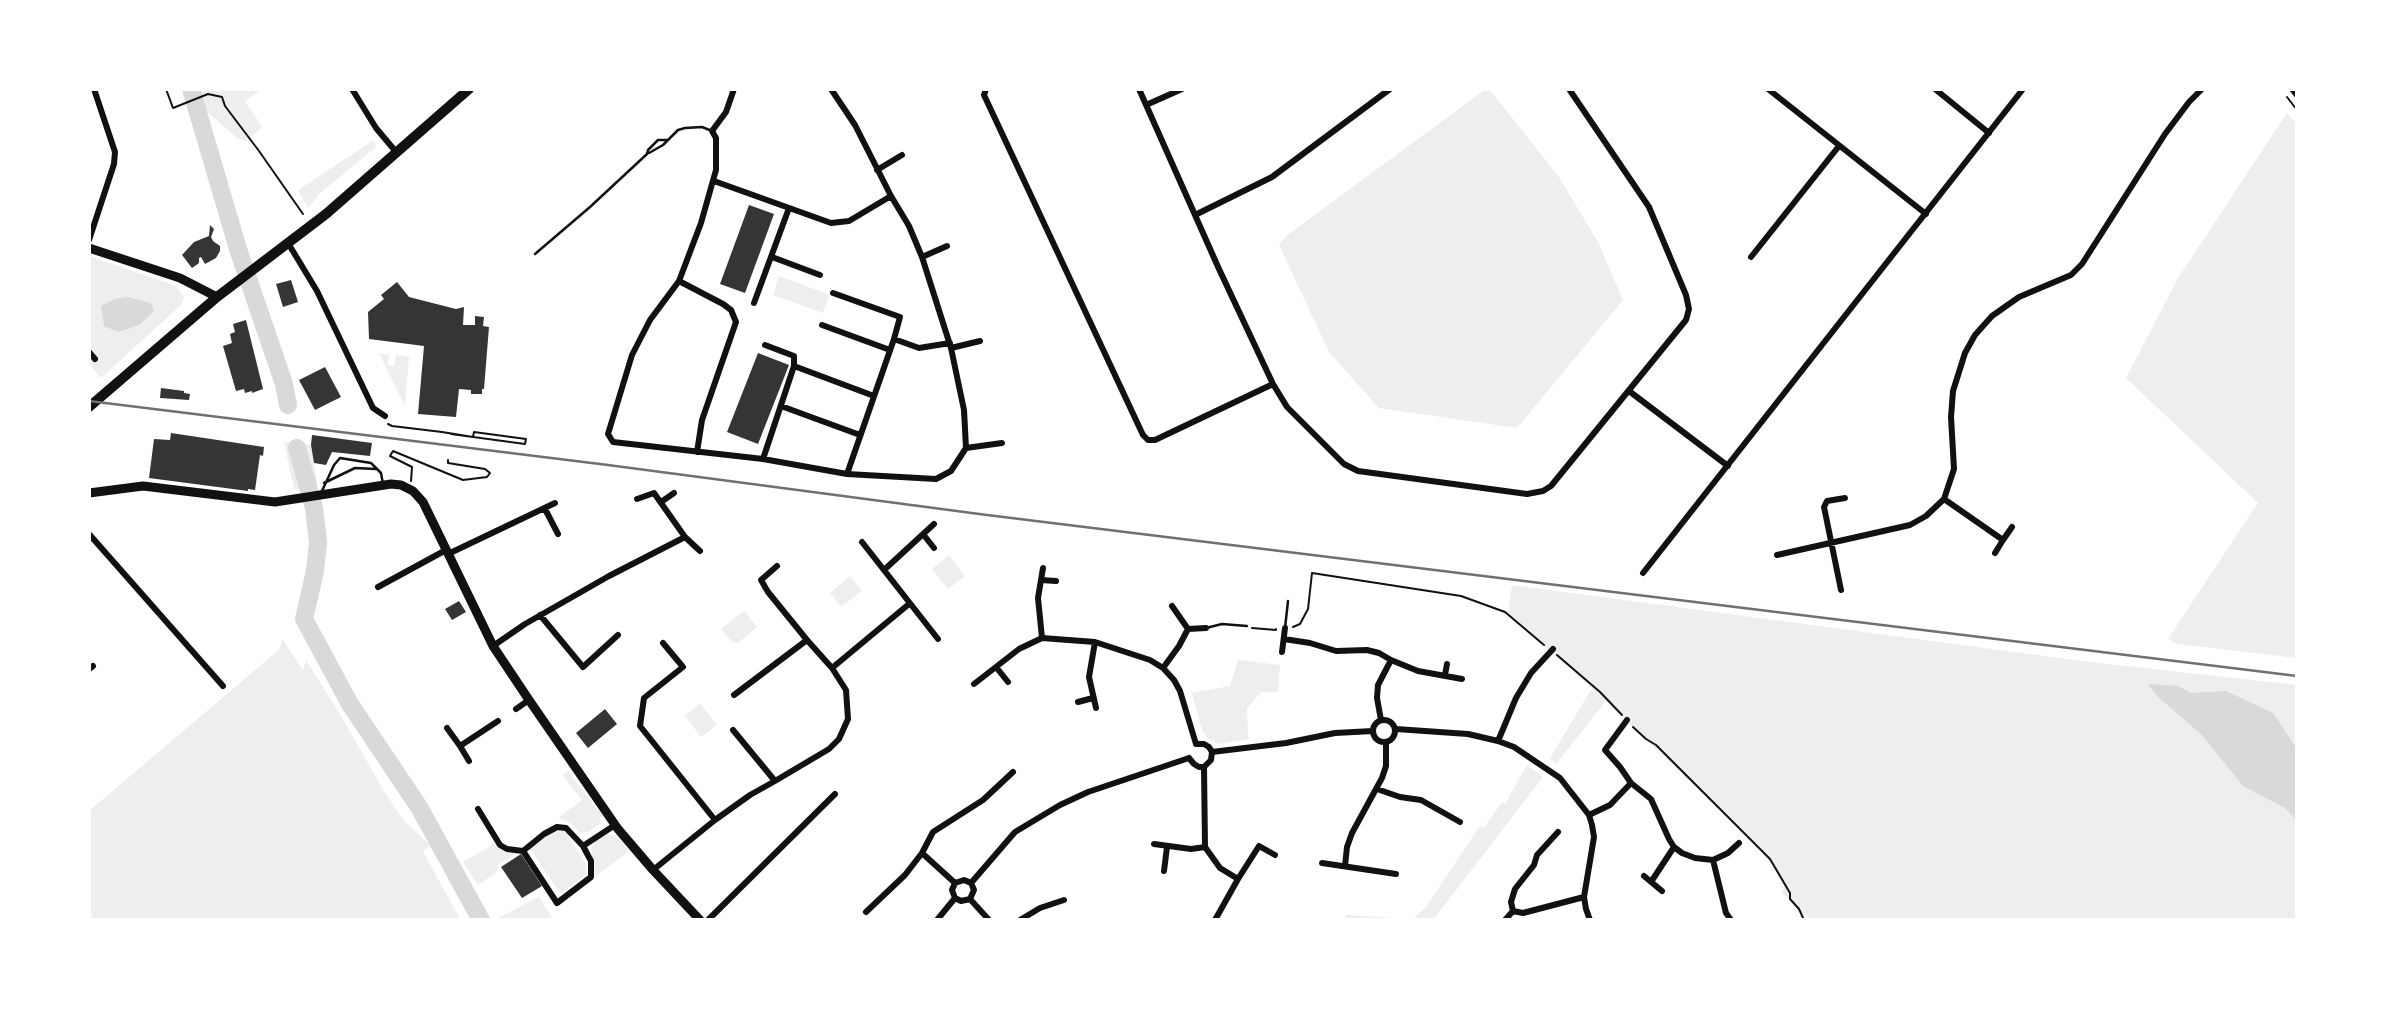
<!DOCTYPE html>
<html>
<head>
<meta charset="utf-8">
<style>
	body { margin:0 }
	#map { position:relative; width:2386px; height:1009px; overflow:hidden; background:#fff; font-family:"Source Sans 3",sans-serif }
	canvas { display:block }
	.frame { position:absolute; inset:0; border:91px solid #fff; pointer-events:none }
</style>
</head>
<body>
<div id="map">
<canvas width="2386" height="1009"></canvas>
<div class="frame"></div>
</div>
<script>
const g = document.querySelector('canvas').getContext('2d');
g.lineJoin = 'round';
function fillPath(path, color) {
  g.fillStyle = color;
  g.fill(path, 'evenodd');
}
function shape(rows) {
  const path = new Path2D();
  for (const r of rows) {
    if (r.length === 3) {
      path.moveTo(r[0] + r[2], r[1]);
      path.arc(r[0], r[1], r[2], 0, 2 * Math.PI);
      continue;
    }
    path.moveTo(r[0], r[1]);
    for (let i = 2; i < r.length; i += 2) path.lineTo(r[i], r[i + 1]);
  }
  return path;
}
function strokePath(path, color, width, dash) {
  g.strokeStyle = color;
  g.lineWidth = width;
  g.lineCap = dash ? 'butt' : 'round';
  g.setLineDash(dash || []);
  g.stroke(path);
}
fillPath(shape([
	[200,89,263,89,245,101,262,127,247,141,237,138,206,111],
	[1486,89,1489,89,1559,177,1598,242,1623,300,1517,428,1379,408,1329,352,1279,245,1286,236],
	[2287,113,2297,124,2297,658,2177,644,2168,639,2258,503,2126,378,2178,278],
	[374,140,376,147,320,193,308,208,298,190],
	[89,256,176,286,184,297,182,304,101,378,89,364],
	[779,276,830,295,823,313,773,295],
	[379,353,389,355,388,365,394,366,396,355,409,357,405,406],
	[284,442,311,445,317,482,311,488,294,489],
	[949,555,965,576,948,589,932,569],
	[850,576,862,591,841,607,830,593],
	[1512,585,2082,661,2297,685,2297,920,1810,920,1782,893,1785,882,1759,848,1606,701,1556,764,1550,758,1592,688,1508,616],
	[744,611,757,627,738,643,732,642,721,629],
	[282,639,303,670,306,660,341,716,384,791,404,821,430,845,423,852,461,920,89,920,89,811,280,649],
	[1238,660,1280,665,1278,692,1261,692,1247,708,1248,739,1219,744,1208,739,1202,730,1192,693,1230,686],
	[700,703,717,725,701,737,685,716],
	[1527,765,1543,777,1433,920,1345,920,1346,915,1413,919,1426,907,1480,826,1484,828,1502,802,1505,804],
	[568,771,601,814,600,824,588,832,579,832,570,823,558,818,582,800,562,775],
	[560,829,567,834,585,863,587,874,561,893,559,892,529,847,544,836],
	[608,834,616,836,629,851,596,876,591,847,597,839],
	[494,844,521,851,499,864,497,872,478,885,463,862],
	[539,897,554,920,494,920]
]), '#eee');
fillPath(shape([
	[129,297,152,304,154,311,139,325,118,332,104,326,101,306,115,299],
	[2148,684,2178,686,2191,693,2226,691,2273,713,2297,749,2297,821,2285,808,2243,786,2202,735,2157,696]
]), '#d9d9d9');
strokePath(shape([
	[191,89,238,249,284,384,288,405],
	[297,448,314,508,318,542,315,571,304,619,350,704,419,807,481,920]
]), '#d9d9d9', 18);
fillPath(shape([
	[749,205,774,214,745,293,720,284],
	[210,225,214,229,211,237,213,241,220,246,220,251,216,258,205,264,201,257,199,258,199,263,192,268,182,255,194,242,209,236],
	[291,280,298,302,283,307,276,284],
	[397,282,409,297,456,309,464,307,463,325,475,325,475,316,484,317,483,326,489,327,484,389,482,389,482,394,471,394,471,390,459,389,456,417,418,414,424,346,369,339,368,312,384,299,381,295],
	[246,320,263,389,252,393,252,391,245,393,244,389,236,391,223,346,232,343,230,334,235,332,233,324],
	[758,353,789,365,758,444,727,432],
	[325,367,341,397,315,410,299,380],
	[161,388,184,391,184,393,190,394,189,400,160,398],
	[171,433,264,447,263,456,260,455,255,490,248,489,248,491,149,478,154,439,170,440],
	[312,435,372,443,370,456,332,452,326,465,314,463,311,445],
	[459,601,466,612,452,620,445,609],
	[605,709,617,724,588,748,576,733],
	[521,854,542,886,522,898,501,867]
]), '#353535');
strokePath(shape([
	[166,89,173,108,208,94,222,97,225,106,259,151,303,214],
	[2287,97,2297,110],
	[388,424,392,426,442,432,473,437,474,432,526,439,525,444,451,434],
	[411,481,412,467,390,456,393,451,463,480,487,477,490,473,485,469,448,463,448,460],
	[1293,627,1300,624,1308,609,1312,573,1461,596,1505,612,1544,645],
	[1252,628,1276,630,1276,629],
	[1557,655,1600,692,1622,715],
	[1633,727,1646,739,1656,745,1770,859,1790,893,1790,899,1799,909,1804,920]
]), '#111', 2);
strokePath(shape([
	[649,153,663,145,678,130,685,128,702,127,712,131],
	[535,254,590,207,647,154,648,150,658,140,667,140],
	[324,483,355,468,376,469],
	[322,491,334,465,340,458,371,463,381,473,383,484],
	[1206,628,1222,624,1247,626],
	[1285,628,1288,601]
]), '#111', 2.5);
strokePath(shape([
	[352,89,376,128,397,153],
	[734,89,726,112,712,131,716,138,716,170,701,223,679,281,650,320,632,355,608,434,613,442,763,459,847,474,936,479,951,471,966,448,964,410,951,348,922,257,909,226,891,196],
	[986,89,984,95,1143,435,1148,440,1155,440,1273,384],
	[1139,89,1219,269,1273,384,1287,407,1344,464,1358,471,1527,494,1543,491,1551,486,1686,320,1689,309,1686,295,1649,207,1569,89],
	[1768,89,1926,214],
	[1935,89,1989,133],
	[2292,89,2297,95],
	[1146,105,1182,89],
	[877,170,902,155],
	[714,181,831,223,849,221,891,196,855,125,831,89],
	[1197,214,1272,177,1390,89],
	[89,240,114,164,115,152,94,89],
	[288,243,317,291,373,408,385,416],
	[772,257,820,275],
	[922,257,947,246],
	[1751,257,1839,146],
	[679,281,723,304,731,310,736,322,702,420,697,452],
	[833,293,900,317,894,339],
	[754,303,789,208],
	[822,325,890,350],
	[951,348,980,341],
	[89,352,95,359],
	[794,366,874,396],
	[1629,391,1728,466],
	[781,406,860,435],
	[966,448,1002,443],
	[763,459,794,366,794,356,765,345],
	[847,474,894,339,919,348,950,343],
	[637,499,654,493,685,537,700,551],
	[1944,499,2003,540,2012,527],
	[661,502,674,493],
	[545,509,558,534],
	[89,534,223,686],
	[923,534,934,548],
	[862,542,938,639],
	[1995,553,2003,540],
	[448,554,555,503],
	[1777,555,1910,525,1926,516,1944,499,1954,469,1951,417,1953,391,1965,353,1975,335,1992,316,2019,297,2071,275,2082,264,2165,134,2189,102,2202,89],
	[777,566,761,580,768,592,807,640],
	[884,570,934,524],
	[1643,573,2023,89],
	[1041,580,1056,581],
	[378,587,446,550],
	[1841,590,1824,507,1827,501,1845,498],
	[1172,606,1188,629],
	[540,615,583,667,618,635],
	[1042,638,1038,598,1043,568],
	[1284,639,1310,643,1336,651,1367,650,1379,653,1391,660,1378,685,1377,698,1381,720],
	[1095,642,1089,677,1096,708],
	[663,643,683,667,644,698,640,726,715,820],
	[493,646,525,624,609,576,685,537],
	[1282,652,1285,628],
	[1391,660,1418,671,1462,679],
	[996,667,1008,682],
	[832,668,909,604],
	[1163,668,1179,646,1188,629,1206,628],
	[89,669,93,666],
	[1445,675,1447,664],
	[974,684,1019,649,1042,638,1095,642,1150,660,1163,668,1174,680,1180,691,1196,744],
	[734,695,807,640,832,668,846,690,848,719,839,739,829,749,775,781],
	[1078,702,1093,698],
	[516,709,529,700],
	[1384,731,11],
	[1627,720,1605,750,1620,767,1631,783],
	[447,728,460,746,498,721],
	[1396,729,1468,734,1498,741,1514,747,1560,778,1589,815,1592,825,1594,837,1584,897,1586,909,1590,920],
	[1498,741,1516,698,1531,673,1553,649],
	[460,746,469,761],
	[1212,752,1286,743,1335,733,1373,731],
	[1189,758,1194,764,1199,767,1204,767,1211,760,1212,752,1209,747,1204,744,1196,744],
	[1204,767,1205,847,1220,868,1238,879,1259,846,1275,855],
	[1377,789,1400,797,1421,800,1460,822],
	[478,809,500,845,507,849,523,851,557,903,591,877,591,861,583,846,566,828,557,827,544,834,523,851],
	[1589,815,1610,805,1631,783,1651,799,1669,839,1674,847,1682,853,1695,858,1713,860,1728,853,1739,843],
	[1154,844,1191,849,1205,847],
	[583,846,615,825],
	[922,853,955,883],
	[1713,860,1726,913,1731,920],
	[1322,863,1396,874],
	[1345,866,1347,847,1352,833,1382,778,1386,766,1386,742],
	[653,870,715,820,750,795,775,781,733,730],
	[1164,871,1167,847],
	[1644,876,1662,891],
	[1651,882,1674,847],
	[971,883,1015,832,1060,805,1088,792,1189,758],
	[955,898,952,890,955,883,964,880,971,883],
	[955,898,961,901,970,899,974,890,971,883],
	[970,899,989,920],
	[1513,911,1511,902,1515,889,1534,865,1537,855,1558,832],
	[866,912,905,875,922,853,933,832,983,800,1013,772],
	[708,920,835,794],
	[937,920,955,898],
	[1020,920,1040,908,1064,900],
	[1215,920,1238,879],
	[1505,920,1513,911,1523,913,1584,897]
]), '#111', 6);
strokePath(shape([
	[89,248,180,278,217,297],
	[89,493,143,486,275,502,391,484,401,485,413,491,423,502,493,646,529,700,618,829,653,870,700,920]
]), '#111', 9);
strokePath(shape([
	[89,407,217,297,326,214,469,89]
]), '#111', 10);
strokePath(shape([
	[89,401,608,465,987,515,2297,676]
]), '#707070', 2.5);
</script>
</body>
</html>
